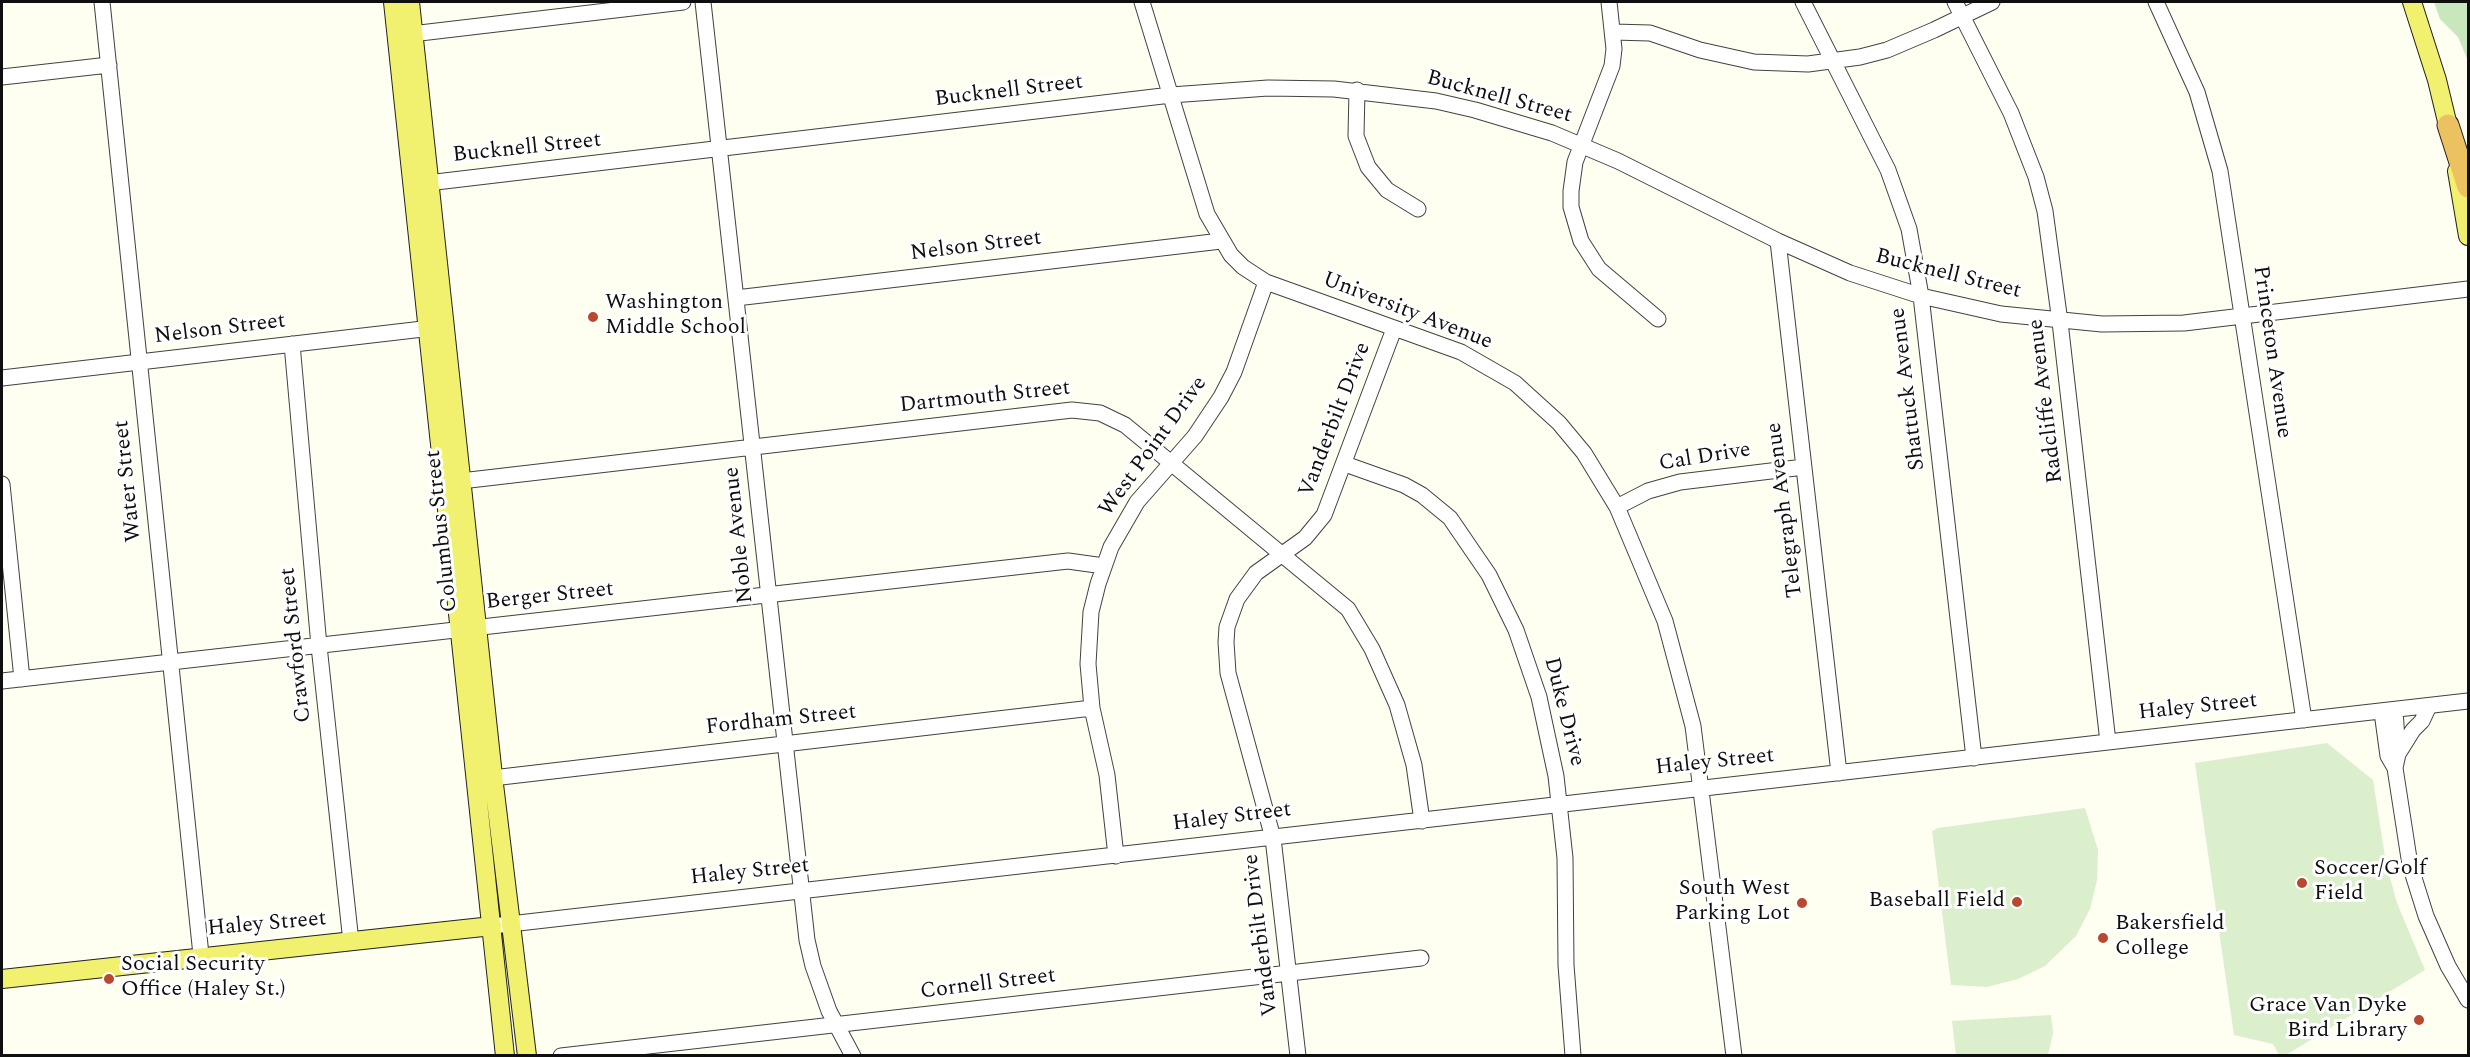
<!DOCTYPE html>
<html>
<head>
<meta charset="utf-8">
<style>
	body { margin:0 }
	#map { position:relative; width:2470px; height:1057px; overflow:hidden; background:#fefef1; font-family:Spectral,serif }
	canvas { display:block }
	.frame { position:absolute; inset:0; border:3px solid #0f0f0f; pointer-events:none }
</style>
</head>
<body>
<div id="map">
<canvas width="2470" height="1057"></canvas>
<div class="frame"></div>
</div>
<script>
const g = document.querySelector('canvas').getContext('2d');
g.lineJoin = 'round';
function fillPath(path, color) {
  g.fillStyle = color;
  g.fill(path, 'evenodd');
}
function shape(rows) {
  const path = new Path2D();
  for (const r of rows) {
    path.moveTo(r[0], r[1]);
    for (let i = 2; i < r.length; i += 2) path.lineTo(r[i], r[i + 1]);
  }
  return path;
}
function strokePath(path, color, width, dash) {
  g.strokeStyle = color;
  g.lineWidth = width;
  g.lineCap = dash ? 'butt' : 'round';
  g.setLineDash(dash || []);
  g.stroke(path);
}
function label(font, color, halo, rows, align = 'center') {
  g.font = font + ' Spectral,serif';
  g.lineWidth = 6;
  g.setLineDash([]);
  g.textBaseline = 'middle';
  g.strokeStyle = halo;
  g.fillStyle = color;
  for (const [text, x, y, turn = 0] of rows) {
    g.save();
    g.translate(x, y);
    g.rotate((+turn || 0) * Math.PI / 180);
    g.textAlign = isNaN(turn) ? turn : align;
    if (halo) g.strokeText(text, 0, 0);
    g.fillText(text, 0, 0);
    g.restore();
  }
}
fillPath(shape([
	[2434,2,2468,2,2468,61,2458,37,2440,19]
]), '#c8e7bc');
fillPath(shape([
	[2327,743,2373,780,2386,863,2397,903,2425,970,2286,1055,2279,1055,2273,1044,2234,1035,2195,763],
	[2085,808,2098,850,2097,880,2090,909,2076,936,2045,966,2018,979,1987,987,1951,985,1932,831,1938,828],
	[2051,1015,2053,1033,2048,1055,1956,1055,1952,1021]
]), '#dbefcd');
const minor = shape([
	[102,2,201,955],
	[703,2,807,940,813,966,829,1011,853,1056],
	[1142,2,1207,214,1231,255,1243,267,1266,282,1461,352,1515,383,1559,423,1584,453,1617,507,1665,621,1693,726,1734,1056],
	[1609,2,1614,49,1612,66,1575,162,1571,191,1571,207,1581,241,1599,269,1658,319],
	[1803,2,1888,170,1909,229,1921,296,1974,758],
	[1955,2,2011,113,2036,177,2045,211,2060,322,2108,742],
	[2156,2,2197,92,2220,171,2304,720],
	[1613,32,1650,33,1700,50,1754,62,1808,64,1860,57,1887,50,1934,30,1992,2],
	[403,35,683,2],
	[2,77,109,65],
	[1357,90,1356,136,1368,167,1387,190,1418,209],
	[419,184,1171,95,1268,88,1334,89,1436,101,1475,110,1552,133,1618,161,1778,241,1850,273,1921,296,2001,314,2102,324,2184,323,2468,289],
	[1778,241,1839,773],
	[736,298,1221,241],
	[292,344,319,646,351,942],
	[2,378,440,327],
	[1345,464,1404,485,1422,495,1450,518,1489,575,1516,630,1539,697,1556,776,1565,858,1566,965,1573,1056],
	[2,484,22,679],
	[452,484,461,481,1072,410,1100,413,1125,425,1348,609,1372,649,1397,705,1414,765,1422,821],
	[1617,507,1648,491,1680,482,1804,467],
	[2,681,1068,561,1104,566],
	[2395,710,2398,754,2395,768,2410,865,2426,916,2448,966,2468,1000],
	[2382,712,2388,756,2395,768],
	[2398,754,2413,730,2422,721,2429,706],
	[484,779,1092,708],
	[1116,856,1107,775,1092,708,1088,664,1091,612,1098,584,1111,547,1137,502,1195,436,1221,397,1234,372,1266,282],
	[501,925,2468,701],
	[561,1056,1421,958],
	[1298,1056,1273,838,1228,673,1226,642,1227,627,1237,599,1256,573,1305,538,1324,515,1394,329]
]);
const major = shape([
	[393,2,505,1056],
	[410,2,493,776,527,1056],
	[2412,2,2437,80,2451,138],
	[2457,171,2468,236],
	[2,979,492,926]
]);
const highway = shape([
	[2448,125,2468,187]
]);
strokePath(minor, '#424242', 17);
strokePath(major, '#202020', 20);
strokePath(highway, '#202020', 23);
strokePath(minor, '#fff', 15);
strokePath(major, '#f1f06f', 18);
strokePath(highway, '#ecc261', 21);
for (const [x, y, r, color] of [
	[593,317,6,"#b8482e"],
	[2302,883,6,"#b8482e"],
	[2017,902,6,"#b8482e"],
	[1802,903,6,"#b8482e"],
	[2103,938,6,"#b8482e"],
	[109,979,6,"#b8482e"],
	[2419,1020,6,"#b8482e"]
]) {
  const dot = new Path2D();
  dot.arc(x, y, r, 0, 2 * Math.PI);
  g.fillStyle = color;
  g.fill(dot);
  strokePath(dot, '#fff', 2);
}
label('22px', '#0f0f0f', '#fff', [
	["Bucknell Street",1009,92,-7],
	["Bucknell Street",1499,98,15],
	["Bucknell Street",527,149,-6],
	["Nelson Street",976,247,-7],
	["Bucknell Street",1948,275,14],
	["University Avenue",1407,312,21],
	["Nelson Street",220,330,-7],
	["Princeton Avenue",2271,352,82],
	["Shattuck Avenue",1909,389,-97],
	["Dartmouth Street",985,398,-6],
	["Radcliffe Avenue",2047,401,-97],
	["Vanderbilt Drive",1336,420,-69],
	["West Point Drive",1154,447,-54],
	["Cal Drive",1705,458,-9],
	["Water Street",129,481,-96],
	["Telegraph Avenue",1786,510,-97],
	["Columbus Street",443,531,-96],
	["Noble Avenue",740,535,-96],
	["Berger Street",550,597,-6],
	["Crawford Street",297,645,-96],
	["Haley Street",2198,708,-6],
	["Duke Drive",1563,712,76],
	["Fordham Street",781,721,-6],
	["Haley Street",1715,763,-6],
	["Haley Street",1232,818,-7],
	["Haley Street",750,873,-6],
	["Haley Street",267,925,-5],
	["Vanderbilt Drive",1262,935,-97],
	["Cornell Street",988,985,-7]
]);
label('22px', '#0f0f0f', '#fff', [
	["Washington",605,304],
	["Middle School",605,329],
	["Soccer/Golf",2314,870],
	["Field",2314,895],
	["South West",1790,890,"right"],
	["Parking Lot",1790,915,"right"],
	["Baseball Field",2005,902,"right"],
	["Bakersfield",2115,925],
	["College",2115,950],
	["Social Security",121,966],
	["Office (Haley St.)",121,991],
	["Grace Van Dyke",2407,1007,"right"],
	["Bird Library",2407,1032,"right"]
], 'left');
</script>
</body>
</html>
